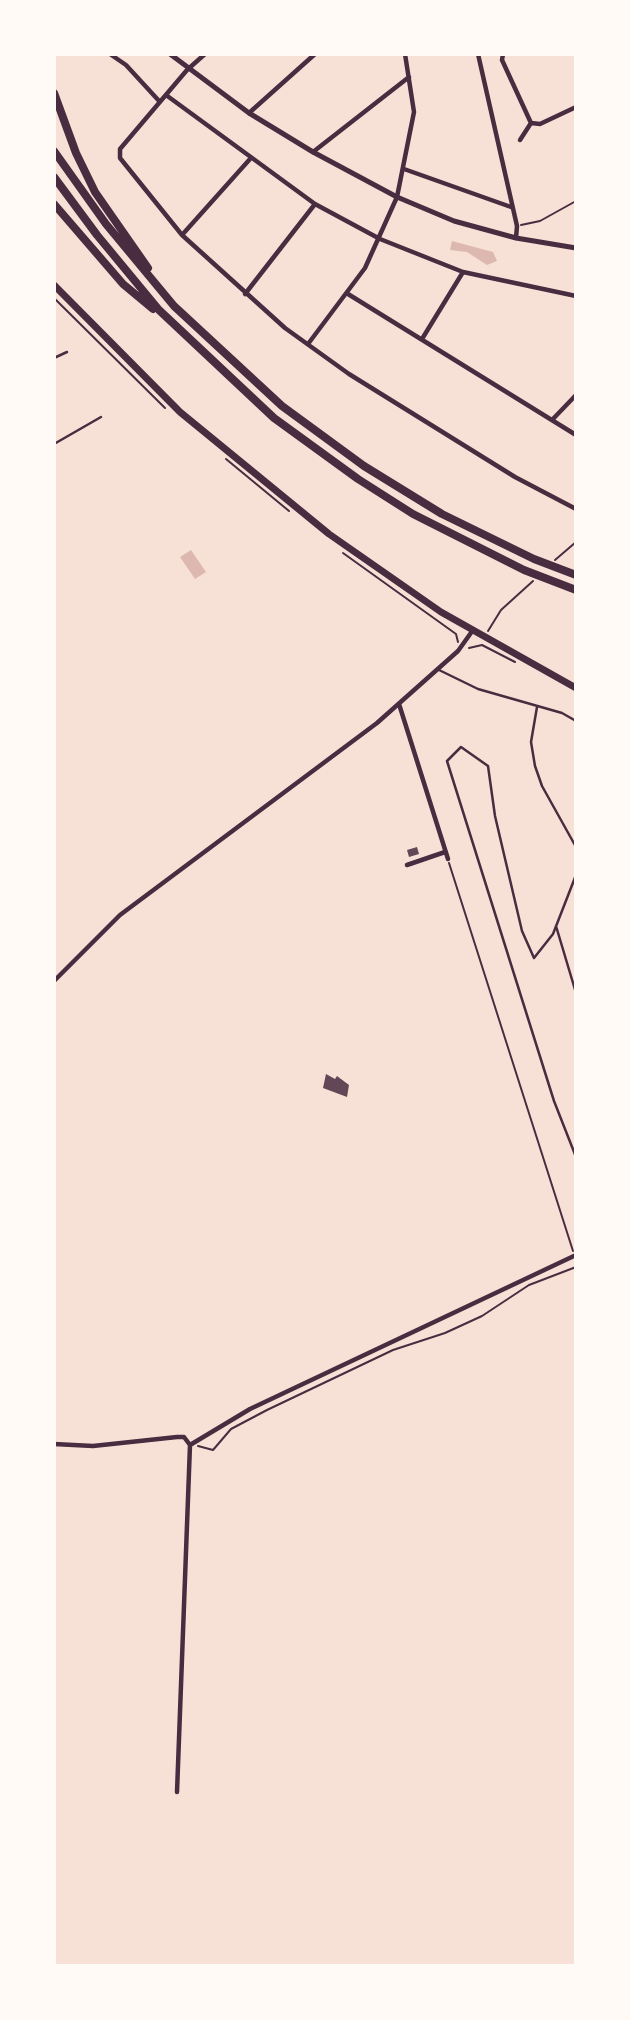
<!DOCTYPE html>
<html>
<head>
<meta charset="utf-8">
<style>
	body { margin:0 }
	#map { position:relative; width:630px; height:2020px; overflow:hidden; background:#f7e1d7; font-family:"Varela Round",sans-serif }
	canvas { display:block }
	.frame { position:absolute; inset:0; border:56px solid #fffaf5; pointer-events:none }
</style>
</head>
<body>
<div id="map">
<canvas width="630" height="2020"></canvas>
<div class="frame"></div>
</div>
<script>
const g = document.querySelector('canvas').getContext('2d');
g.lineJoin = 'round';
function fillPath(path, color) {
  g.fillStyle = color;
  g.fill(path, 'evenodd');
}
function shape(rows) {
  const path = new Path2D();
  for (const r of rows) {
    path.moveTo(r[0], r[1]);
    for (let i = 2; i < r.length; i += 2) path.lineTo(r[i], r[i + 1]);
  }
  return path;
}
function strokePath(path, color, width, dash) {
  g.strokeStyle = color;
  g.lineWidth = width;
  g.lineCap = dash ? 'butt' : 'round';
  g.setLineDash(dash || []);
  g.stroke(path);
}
fillPath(shape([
	[452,241,493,252,497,261,487,265,467,252,450,250],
	[191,550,206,572,195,579,180,557]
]), '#dcb8b0');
fillPath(shape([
	[417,847,419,854,409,857,407,850],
	[326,1074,335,1079,337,1076,349,1085,347,1097,323,1088]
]), '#644757');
strokePath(shape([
	[521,225,540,221,576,201],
	[54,298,165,408],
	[226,459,289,511],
	[343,553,456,634,458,642],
	[555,560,576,542],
	[488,631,501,610,533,581],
	[469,648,482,645,515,662],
	[449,863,573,1251],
	[198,1446,213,1450,231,1429,267,1410,393,1350,445,1333,482,1316,529,1285,576,1267]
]), '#4a2c40', 2);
strokePath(shape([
	[54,358,67,352],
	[54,444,101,417],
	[437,669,478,689,562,713,576,721],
	[537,707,531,742,535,766,542,786,576,847],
	[576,875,553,934,534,958,522,931,495,816,488,766,461,747,447,761,554,1101,576,1157],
	[556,926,576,993]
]), '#4a2c40', 2.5);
strokePath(shape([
	[110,54,126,65,160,102],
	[205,54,187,70,120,149,120,158,182,235,285,328,349,374,515,477,576,509],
	[478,54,517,226,516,238],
	[503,54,502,60,531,123],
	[166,95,315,204,380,239,463,272,576,296],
	[249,113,315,54],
	[520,140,531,123,540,124,576,107],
	[313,152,409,77],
	[404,169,511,207],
	[182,235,250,159],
	[245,294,315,204],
	[348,294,576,435],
	[422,339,463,272],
	[308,344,365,268,397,197,414,112,405,54],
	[552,420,576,395],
	[399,704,448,859],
	[407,865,445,852],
	[54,981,120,915,377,723,458,651,473,630],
	[54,1444,93,1446,177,1437,184,1437,190,1445],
	[177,1792,190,1445,250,1409,576,1255]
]), '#4a2c40', 4.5);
strokePath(shape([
	[170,54,249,113,313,152,397,197,454,221,516,238,576,248]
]), '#4a2c40', 5);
strokePath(shape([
	[54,285,180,412,329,534,441,612,576,688]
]), '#4a2c40', 7);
strokePath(shape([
	[54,93,76,153,95,192,148,268],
	[54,151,106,224,174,306,282,406,364,466,442,514,534,559,576,575],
	[54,177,97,235,159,310,274,418,358,479,413,514,524,570,576,590],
	[54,204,123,284,153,309]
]), '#4a2c40', 8);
</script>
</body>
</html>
